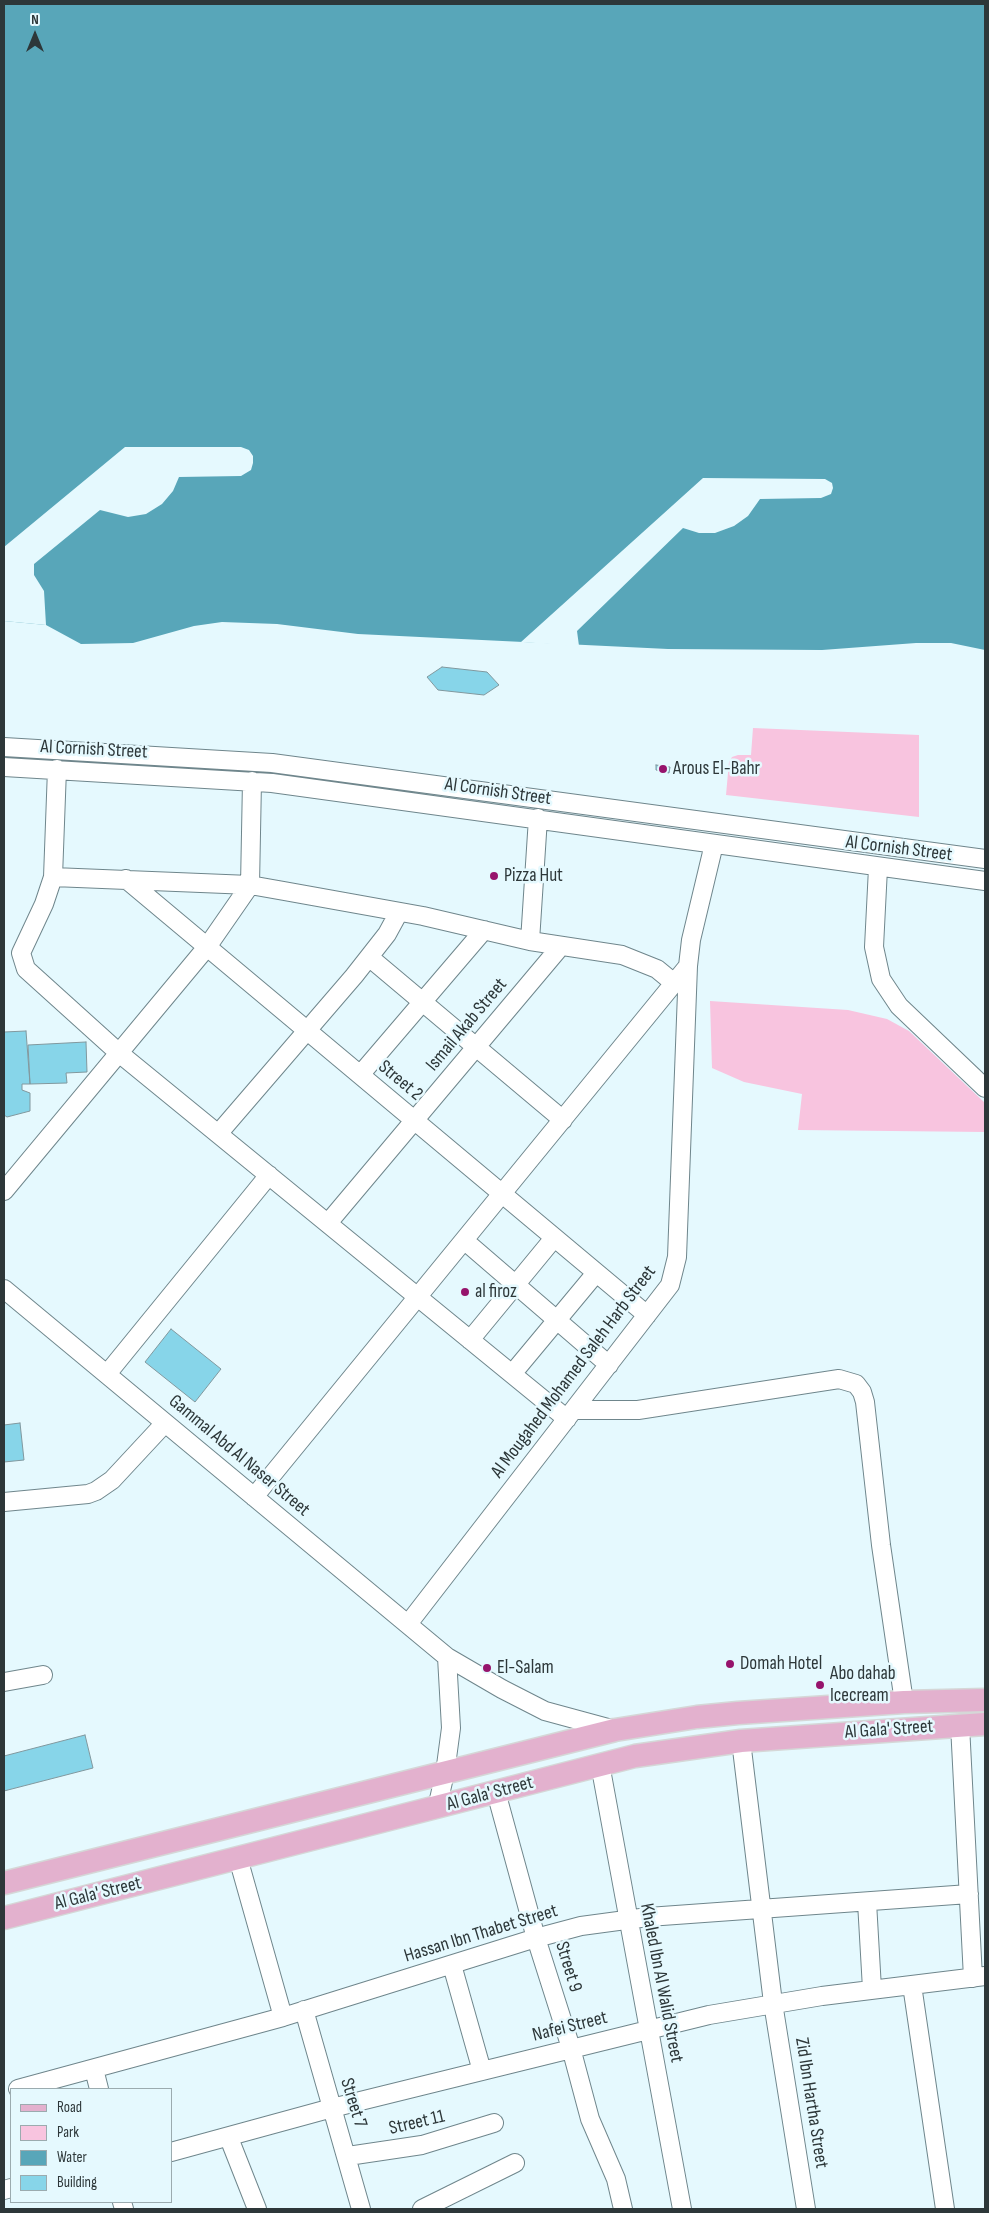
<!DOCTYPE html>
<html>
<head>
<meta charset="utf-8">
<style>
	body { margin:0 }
	#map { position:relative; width:989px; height:2213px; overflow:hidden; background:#e5f9fe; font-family:"Sofia Sans Condensed",sans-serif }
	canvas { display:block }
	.frame { position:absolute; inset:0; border:5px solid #2d3739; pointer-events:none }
	.legend { position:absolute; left:10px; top:2088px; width:162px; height:115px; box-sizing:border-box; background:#e5f9fe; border:1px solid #9babaf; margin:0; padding:6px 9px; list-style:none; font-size:15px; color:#2d3739 }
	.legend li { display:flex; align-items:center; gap:10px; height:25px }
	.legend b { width:25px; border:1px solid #9babaf }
	.north { position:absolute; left:10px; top:10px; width:50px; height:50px; -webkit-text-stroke:4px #e5f9fe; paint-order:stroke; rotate:0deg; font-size:14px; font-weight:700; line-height:20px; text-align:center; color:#2d3739 }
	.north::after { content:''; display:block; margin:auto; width:18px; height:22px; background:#2d3739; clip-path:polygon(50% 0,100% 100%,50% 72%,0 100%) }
</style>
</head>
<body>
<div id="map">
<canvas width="989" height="2213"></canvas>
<div class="frame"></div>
<ul class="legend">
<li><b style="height:6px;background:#e3b1ce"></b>Road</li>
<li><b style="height:14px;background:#f8c4df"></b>Park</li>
<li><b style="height:14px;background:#58a6b9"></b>Water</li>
<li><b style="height:14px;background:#87d5e9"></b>Building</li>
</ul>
<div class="north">N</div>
</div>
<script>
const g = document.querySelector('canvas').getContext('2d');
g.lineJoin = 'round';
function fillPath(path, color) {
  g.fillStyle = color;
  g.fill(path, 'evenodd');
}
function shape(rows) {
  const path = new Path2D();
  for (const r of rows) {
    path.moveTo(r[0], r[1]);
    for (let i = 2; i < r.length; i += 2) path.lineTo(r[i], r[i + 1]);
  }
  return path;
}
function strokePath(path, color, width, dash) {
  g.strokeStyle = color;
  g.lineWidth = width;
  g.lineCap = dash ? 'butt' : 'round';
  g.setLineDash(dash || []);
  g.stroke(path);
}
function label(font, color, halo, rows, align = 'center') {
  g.font = font + ' "Sofia Sans Condensed",sans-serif';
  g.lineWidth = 5;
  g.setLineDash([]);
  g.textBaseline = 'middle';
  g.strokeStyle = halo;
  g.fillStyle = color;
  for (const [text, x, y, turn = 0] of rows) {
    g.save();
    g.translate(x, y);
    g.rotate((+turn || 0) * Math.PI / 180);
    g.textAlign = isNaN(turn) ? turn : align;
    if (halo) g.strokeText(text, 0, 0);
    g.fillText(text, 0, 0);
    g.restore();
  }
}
fillPath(shape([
	[753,728,919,735,919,817,726,795,729,762,732,757,738,755,751,755],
	[710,1001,848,1010,887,1019,909,1031,985,1103,985,1132,798,1130,802,1094,744,1082,712,1068]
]), '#f8c4df');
fillPath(shape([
	[4,4,985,4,985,650,951,643,916,643,822,650,668,649,358,634,277,624,222,622,194,626,133,643,81,644,46,625,4,621]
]), '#58a6b9');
fillPath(shape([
	[125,447,241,447,249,450,253,456,253,463,251,470,241,476,179,477,173,491,162,504,146,514,128,517,100,510,34,564,34,575,44,591,46,625,4,621,4,547],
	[703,478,825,479,832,483,833,488,831,494,821,498,760,499,748,516,734,526,715,533,699,533,683,528,577,631,579,646,521,642]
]), '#e5f9fe');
const building = shape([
	[442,667,487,672,499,685,484,695,438,690,427,677,442,667],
	[656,765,670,767,669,773,656,770,656,765],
	[26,1031,30,1084,22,1084,22,1090,30,1093,30,1111,7,1117,4,1115,4,1032,26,1031],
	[86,1042,87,1072,66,1073,67,1083,30,1084,28,1045,86,1042],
	[171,1329,221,1369,195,1402,145,1362,171,1329],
	[20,1423,24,1460,4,1462,4,1425,20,1423],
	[85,1735,93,1768,4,1791,4,1756,85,1735]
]);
fillPath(building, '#87d5e9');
strokePath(building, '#81989e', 1);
const minor = shape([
	[4,747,272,763,985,859],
	[4,767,272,783,985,881],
	[57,769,53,877,44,904,21,953,26,969,119,1053,567,1419],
	[878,868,874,947,881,979,899,1006,985,1088],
	[53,877,250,885,284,891,423,916,530,941,622,955,657,969,674,983],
	[126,879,647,1315],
	[530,941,538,818],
	[369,957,563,1120],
	[360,1075,484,930],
	[218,1134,354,976,387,934,399,912],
	[4,1191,207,947,250,885,252,781],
	[328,1223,561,946],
	[465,1241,609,1365],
	[4,1289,447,1657,502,1689,545,1711,615,1730],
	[470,1340,554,1238],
	[107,1374,269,1175],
	[512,1374,596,1273],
	[574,1410,638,1410,839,1379,856,1384,862,1392,865,1402,881,1545,904,1702],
	[254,1497,688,966],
	[4,1502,88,1494,96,1491,112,1480,165,1423],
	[408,1624,670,1285,677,1257,688,966,691,940,714,844],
	[4,1682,43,1675],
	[960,1725,973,1978],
	[741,1741,773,2003,806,2209],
	[600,1764,682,2209],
	[496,1792,536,1938,571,2048,590,2119,616,2179,623,2209],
	[437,1808,445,1773,451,1728,447,1657],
	[238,1858,283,2017],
	[867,1902,872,1989],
	[452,1965,482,2071],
	[912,1985,945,2209],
	[304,2010,361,2209],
	[94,2069,99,2089],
	[18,2089,283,2017,536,1938,581,1926,648,1917,969,1894],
	[229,2138,257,2209],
	[171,2152,332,2108,709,2015,822,1996,985,1976],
	[348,2156,422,2145,494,2123],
	[4,2190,11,2188],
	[122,2202,124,2209],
	[422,2209,515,2163]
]);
const major = shape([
	[4,1883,615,1730,697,1717,738,1713,904,1702,985,1700],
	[4,1918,635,1756,741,1741,985,1724]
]);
strokePath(minor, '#6f868c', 20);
strokePath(major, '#d5d7d7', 25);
strokePath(minor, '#fff', 18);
strokePath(major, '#e3b1ce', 22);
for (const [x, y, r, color] of [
	[663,769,5,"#96146c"],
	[494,876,5,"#96146c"],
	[465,1292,5,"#96146c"],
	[730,1664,5,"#96146c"],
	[487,1668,5,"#96146c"],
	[820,1685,5,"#96146c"]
]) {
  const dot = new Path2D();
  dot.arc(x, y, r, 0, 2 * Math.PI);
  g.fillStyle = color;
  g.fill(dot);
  strokePath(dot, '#e5f9fe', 2);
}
label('19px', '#2d3739', '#e5f9fe', [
	["Al Cornish Street",94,750,3],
	["Al Cornish Street",498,792,8],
	["Al Cornish Street",899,849,7],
	["Ismail Akab Street",467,1025,-50],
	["Street 2",400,1081,40],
	["Al Mougahed Mohamed Saleh Harb Street",574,1372,-53],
	["Gammal Abd Al Naser Street",239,1456,40],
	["Al Gala' Street",889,1730,-4],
	["Al Gala' Street",490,1794,-15],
	["Al Gala' Street",98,1894,-14],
	["Hassan Ibn Thabet Street",481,1934,-17],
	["Street 9",568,1967,73],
	["Khaled Ibn Al Walid Street",661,1983,79],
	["Nafei Street",570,2027,-14],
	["Street 7",353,2103,73],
	["Zid Ibn Hartha Street",811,2103,81],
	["Street 11",417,2123,-13]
]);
label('19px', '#2d3739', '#e5f9fe', [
	["Arous El-Bahr",673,769],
	["Pizza Hut",504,876],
	["al firoz",475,1292],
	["Domah Hotel",740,1664],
	["El-Salam",497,1668],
	["Abo dahab",830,1674],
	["Icecream",830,1696]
], 'left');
</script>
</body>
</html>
